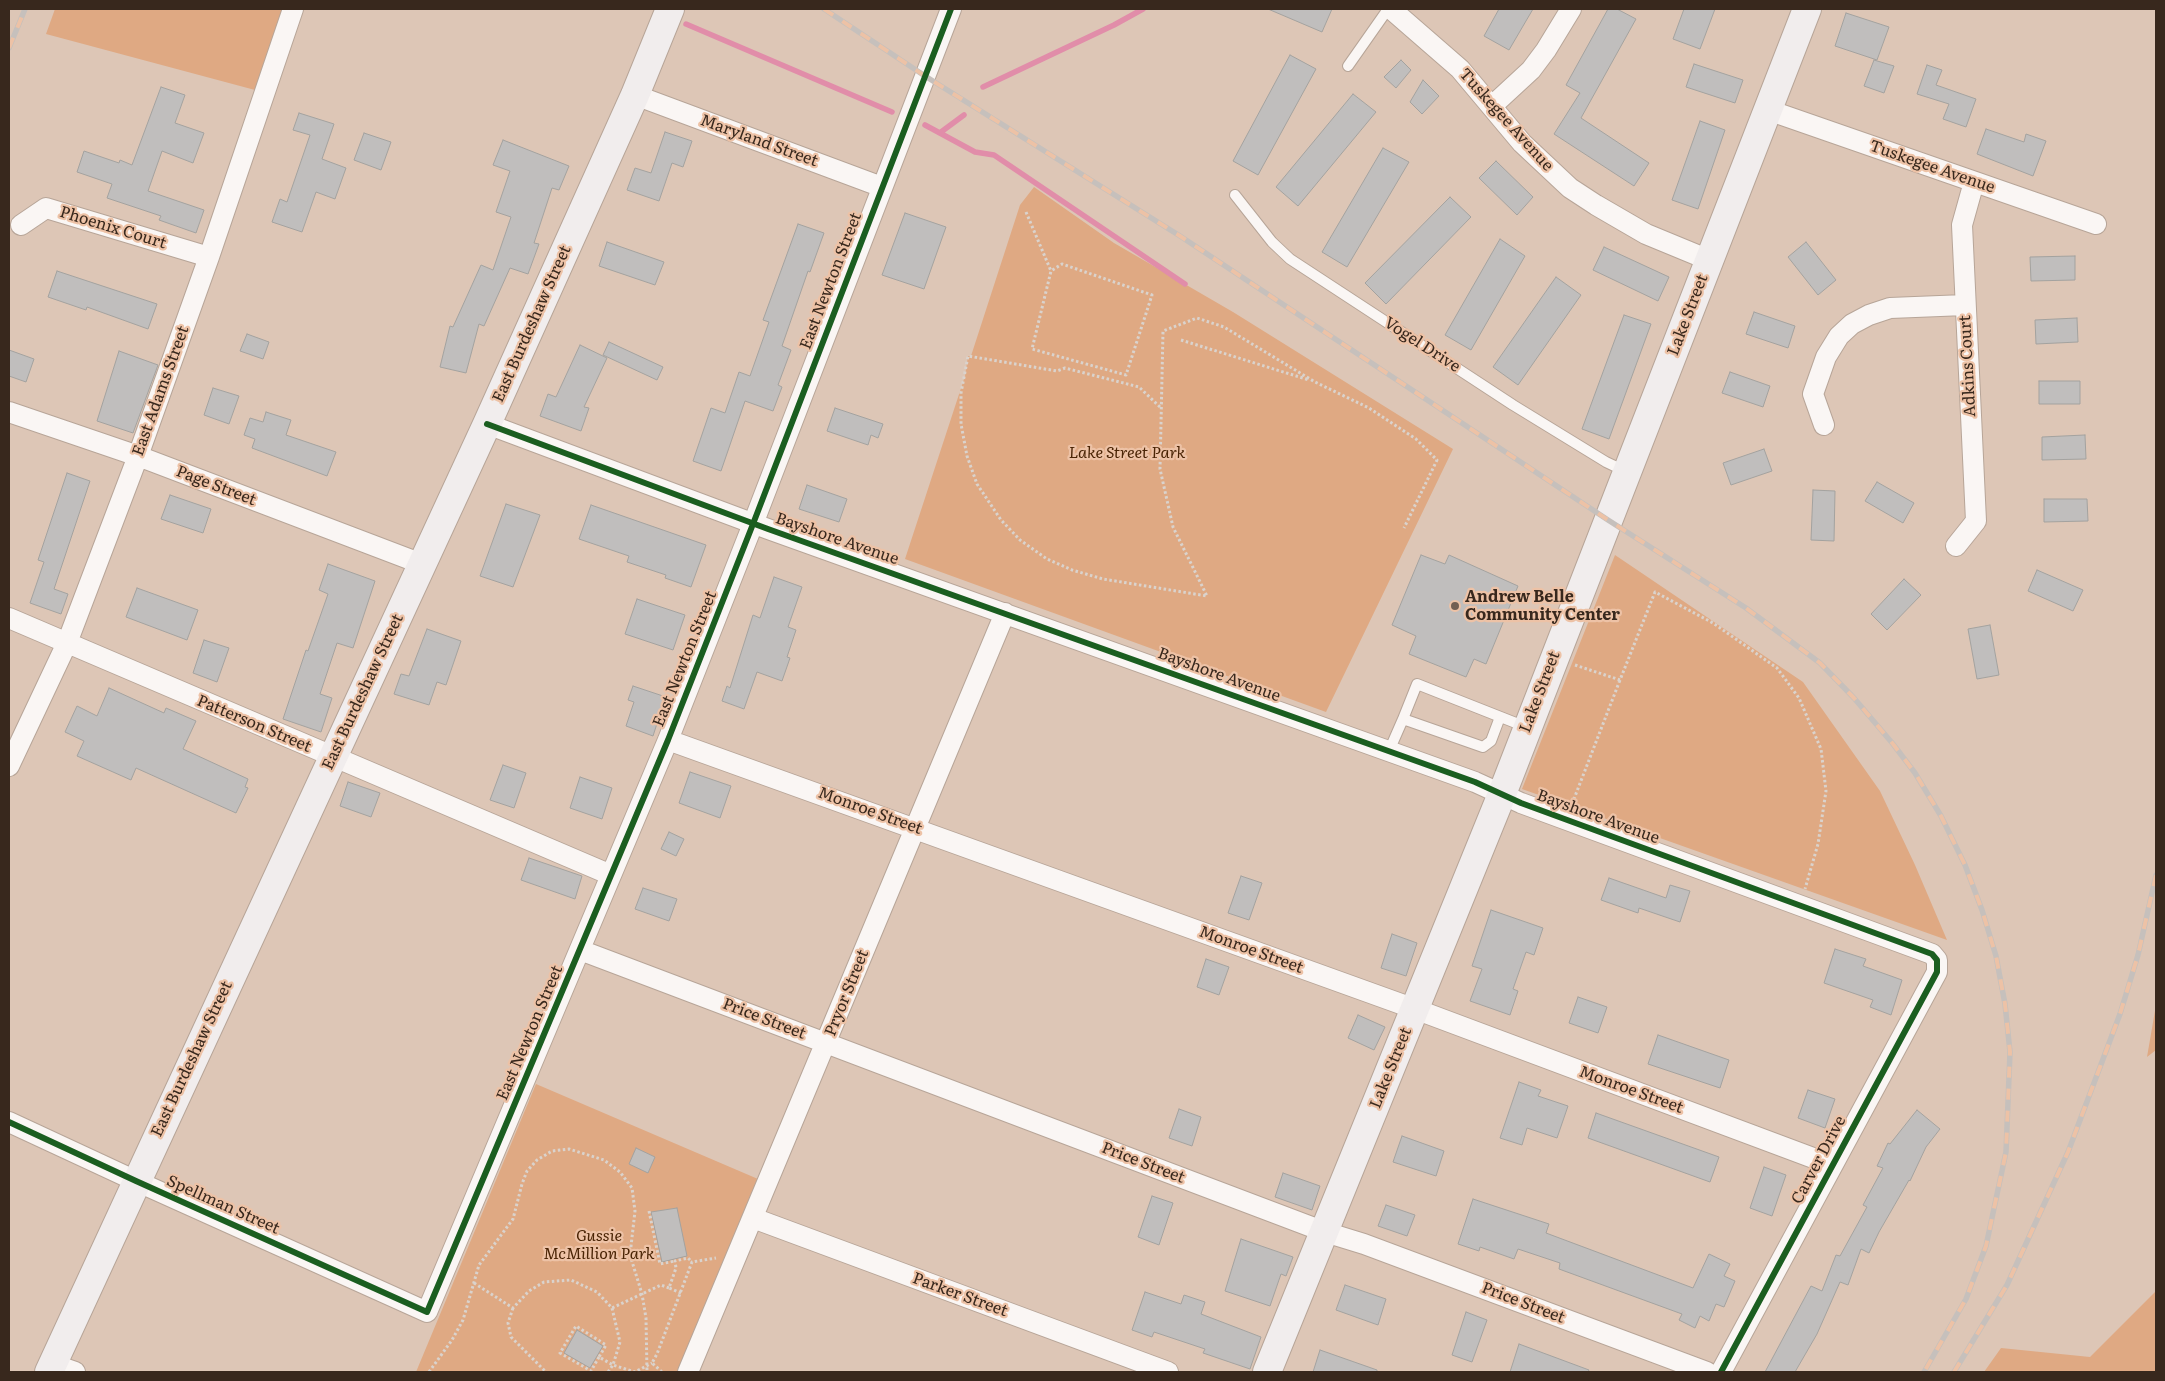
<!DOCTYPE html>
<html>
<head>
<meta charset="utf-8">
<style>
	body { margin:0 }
	#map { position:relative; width:2165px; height:1381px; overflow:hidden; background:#ddc6b6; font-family:Literata,serif }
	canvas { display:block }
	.frame { position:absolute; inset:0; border:10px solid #38281d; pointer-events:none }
</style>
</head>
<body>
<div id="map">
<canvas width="2165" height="1381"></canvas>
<div class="frame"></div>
</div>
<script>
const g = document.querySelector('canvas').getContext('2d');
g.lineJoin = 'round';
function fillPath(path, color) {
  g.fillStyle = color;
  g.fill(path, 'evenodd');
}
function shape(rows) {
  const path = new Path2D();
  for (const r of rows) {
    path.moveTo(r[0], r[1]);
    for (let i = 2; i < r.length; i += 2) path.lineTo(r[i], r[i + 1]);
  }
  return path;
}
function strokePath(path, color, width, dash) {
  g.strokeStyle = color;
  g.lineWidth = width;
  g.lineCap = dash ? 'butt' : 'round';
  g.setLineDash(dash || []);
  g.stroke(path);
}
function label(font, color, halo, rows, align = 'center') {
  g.font = font + ' Literata,serif';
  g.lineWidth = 4.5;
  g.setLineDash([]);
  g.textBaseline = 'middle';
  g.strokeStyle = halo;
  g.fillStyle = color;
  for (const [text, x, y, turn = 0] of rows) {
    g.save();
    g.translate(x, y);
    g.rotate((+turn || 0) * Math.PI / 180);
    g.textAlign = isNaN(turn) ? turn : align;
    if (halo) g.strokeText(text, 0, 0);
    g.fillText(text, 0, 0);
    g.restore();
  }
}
fillPath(shape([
	[55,9,285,9,255,90,46,34],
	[1034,187,1114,243,1233,312,1453,449,1326,712,905,559,965,376,968,356,971,356,1020,205],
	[1615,555,1803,682,1880,791,1915,865,1947,940,1522,789],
	[2156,1005,2156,1050,2147,1057],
	[536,1084,758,1179,677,1372,416,1372],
	[2156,1291,2156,1372,1984,1372,2001,1348,2090,1357]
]), '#dfa983');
strokePath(shape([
	[686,24,892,112],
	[983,87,1114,25,1143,9],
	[925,125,975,152,994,155,1185,284],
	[941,132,964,115]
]), '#e18da9', 5.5);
const building = shape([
	[1268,9,1332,9,1322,32,1268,9],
	[1499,9,1533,9,1509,50,1484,36,1499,9],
	[1608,9,1617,9,1636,19,1581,118,1649,163,1634,186,1554,134,1580,93,1566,85,1608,9],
	[1684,9,1715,9,1700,49,1673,39,1684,9],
	[1846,13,1889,27,1877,60,1835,46,1846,13],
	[1290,55,1316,69,1258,175,1233,161,1290,55],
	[1401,60,1411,70,1396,88,1384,77,1401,60],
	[1874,60,1894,66,1884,93,1864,86,1874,60],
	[1694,64,1743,80,1735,103,1686,87,1694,64],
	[1927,65,1942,70,1936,85,1976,99,1966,127,1943,119,1949,104,1917,94,1927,65],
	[1423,80,1439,96,1422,114,1410,102,1423,80],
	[161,87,185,95,175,123,204,133,193,163,162,151,148,191,204,210,196,233,159,220,161,216,107,198,112,184,77,172,84,151,119,163,120,160,132,165,161,87],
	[1353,94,1376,112,1298,206,1276,187,1353,94],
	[299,113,334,124,322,159,346,168,335,199,316,192,302,232,272,222,280,199,287,202,310,135,293,130,299,113],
	[1700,121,1725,130,1698,209,1672,200,1700,121],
	[1986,129,2024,142,2026,134,2046,141,2033,176,1977,154,1986,129],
	[665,132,692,141,683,167,672,163,659,201,627,190,635,168,651,173,665,132],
	[364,133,391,142,381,170,354,160,364,133],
	[503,140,569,166,559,190,552,188,534,243,539,244,528,274,510,268,484,326,479,324,466,373,440,367,450,326,453,327,481,265,493,270,511,217,496,212,510,171,493,165,503,140],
	[1383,148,1409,162,1347,267,1322,252,1383,148],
	[1496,161,1533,197,1517,215,1479,178,1496,161],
	[1450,197,1471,217,1386,304,1365,283,1450,197],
	[905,213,946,227,924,289,882,275,905,213],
	[798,224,824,233,810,272,808,271,782,346,791,350,778,385,782,387,773,411,745,401,721,471,693,461,711,408,725,413,739,372,750,376,769,322,763,320,798,224],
	[1500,239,1525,256,1471,350,1445,335,1500,239],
	[607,242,664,262,655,285,599,266,607,242],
	[1806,242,1836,280,1818,295,1788,257,1806,242],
	[1604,247,1669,277,1658,301,1593,270,1604,247],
	[2075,256,2075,280,2031,281,2030,257,2075,256],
	[57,271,157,304,148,329,87,307,86,310,48,297,57,271],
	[1556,277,1581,295,1518,385,1493,367,1556,277],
	[1754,312,1795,326,1788,348,1746,334,1754,312],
	[1624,315,1651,324,1609,439,1582,429,1624,315],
	[2077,318,2078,342,2036,344,2035,320,2077,318],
	[247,334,269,342,263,359,240,351,247,334],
	[609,342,663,367,657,380,603,355,609,342],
	[580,345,607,358,584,407,589,408,581,431,540,416,548,394,556,397,580,345],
	[9,350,34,359,26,382,9,376,9,350],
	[119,351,158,365,133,433,97,421,119,351],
	[1730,372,1770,386,1763,407,1722,393,1730,372],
	[2039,381,2080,381,2080,404,2039,404,2039,381],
	[213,388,239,396,229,424,204,415,213,388],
	[835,408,883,424,878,438,871,435,868,445,827,431,835,408],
	[266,412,291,420,286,435,336,452,327,476,252,448,255,439,244,435,250,418,263,422,266,412],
	[2085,435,2086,459,2042,460,2042,437,2085,435],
	[1764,449,1772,471,1731,485,1723,463,1764,449],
	[67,473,90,481,54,589,68,594,61,614,30,603,44,562,38,560,67,473],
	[1877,482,1914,503,1903,523,1865,501,1877,482],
	[807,485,847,499,839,522,799,509,807,485],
	[1813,490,1835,491,1834,541,1811,540,1813,490],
	[170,495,211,509,203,533,161,519,170,495],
	[2044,499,2087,499,2088,521,2044,522,2044,499],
	[506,504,540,515,513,587,480,576,506,504],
	[591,505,706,545,691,587,665,578,666,575,627,562,629,556,579,539,591,505],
	[1421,555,1445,564,1449,555,1518,586,1486,664,1474,659,1466,677,1409,654,1416,636,1392,625,1421,555],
	[328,564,375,581,353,648,337,643,320,694,332,698,321,732,283,719,306,650,308,651,328,594,319,590,328,564],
	[2037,570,2083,590,2073,611,2028,591,2037,570],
	[774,577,802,587,788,627,796,630,787,657,790,658,782,681,757,672,744,709,722,701,727,686,730,688,753,615,760,618,774,577],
	[1904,579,1921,595,1887,630,1871,614,1904,579],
	[137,588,198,610,187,640,126,617,137,588],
	[637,599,685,615,673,650,625,634,637,599],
	[1990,625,1999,675,1977,679,1968,629,1990,625],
	[427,629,461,641,446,685,437,682,429,705,394,694,401,674,409,676,427,629],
	[204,640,229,648,217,682,193,673,204,640],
	[633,686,669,698,664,712,661,711,653,736,626,726,634,702,628,700,633,686],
	[109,688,164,713,166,708,196,721,183,749,248,779,245,787,248,788,236,813,136,768,131,780,77,756,84,741,65,732,77,706,97,716,109,688],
	[503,765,526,773,514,808,490,800,503,765],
	[690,772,731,786,720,818,679,803,690,772],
	[580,777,612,788,602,819,570,808,580,777],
	[348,782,380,793,371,817,340,806,348,782],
	[669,832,684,839,676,856,661,849,669,832],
	[529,858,582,876,575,899,521,880,529,858],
	[1241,876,1262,883,1249,920,1228,913,1241,876],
	[1609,878,1666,898,1670,885,1690,891,1680,922,1639,908,1638,913,1601,900,1609,878],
	[643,888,677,899,669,921,635,909,643,888],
	[1491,910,1543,928,1534,955,1526,952,1513,989,1518,991,1510,1015,1470,1001,1482,969,1472,966,1491,910],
	[1392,934,1417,943,1406,976,1381,968,1392,934],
	[1835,949,1866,959,1863,966,1902,980,1891,1015,1870,1007,1873,1000,1824,983,1835,949],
	[1206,959,1229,967,1219,995,1197,987,1206,959],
	[1578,997,1607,1007,1598,1033,1569,1023,1578,997],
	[1358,1015,1385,1027,1374,1050,1348,1038,1358,1015],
	[1658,1035,1729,1060,1720,1088,1648,1064,1658,1035],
	[1519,1082,1541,1090,1538,1096,1568,1106,1557,1138,1527,1128,1522,1145,1500,1138,1519,1082],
	[1808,1090,1835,1099,1825,1128,1798,1118,1808,1090],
	[1179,1109,1201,1117,1192,1146,1169,1138,1179,1109],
	[1917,1110,1940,1129,1926,1147,1910,1181,1909,1180,1879,1232,1869,1253,1861,1249,1848,1285,1840,1282,1817,1334,1795,1372,1765,1372,1811,1286,1822,1291,1836,1255,1840,1256,1867,1207,1863,1205,1883,1168,1877,1166,1888,1143,1890,1144,1917,1110],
	[1596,1113,1719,1157,1710,1182,1588,1138,1596,1113],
	[1402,1136,1444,1151,1436,1176,1393,1162,1402,1136],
	[636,1148,655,1157,648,1173,629,1164,636,1148],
	[1764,1167,1786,1175,1772,1216,1750,1208,1764,1167],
	[1283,1173,1320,1186,1312,1210,1275,1197,1283,1173],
	[1152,1196,1173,1203,1159,1245,1138,1237,1152,1196],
	[1473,1199,1549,1224,1546,1233,1693,1288,1709,1254,1730,1264,1724,1276,1735,1281,1724,1307,1716,1304,1709,1321,1700,1316,1695,1328,1679,1320,1682,1314,1559,1269,1560,1263,1518,1249,1514,1259,1480,1247,1479,1251,1458,1244,1473,1199],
	[1386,1205,1415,1215,1407,1236,1378,1226,1386,1205],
	[677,1208,687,1256,662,1262,651,1212,677,1208],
	[1241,1239,1293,1257,1286,1276,1281,1274,1270,1306,1225,1291,1241,1239],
	[1345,1285,1386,1299,1378,1325,1336,1310,1345,1285],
	[1145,1292,1181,1304,1184,1295,1205,1302,1201,1314,1261,1337,1250,1369,1203,1353,1205,1349,1154,1332,1152,1337,1132,1330,1145,1292],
	[1466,1312,1487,1320,1472,1362,1452,1355,1466,1312],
	[577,1330,603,1346,590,1368,564,1353,577,1330],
	[1519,1344,1589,1370,1588,1372,1510,1372,1519,1344],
	[1320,1350,1377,1370,1377,1372,1313,1372,1320,1350]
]);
fillPath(building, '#c0bebd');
strokePath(building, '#a3a29f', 1);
const lane = shape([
	[1348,66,1388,9],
	[1235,195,1272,242,1290,259,1513,405,1606,462,1625,471],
	[1500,717,1491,741,1483,747,1403,719,1417,684,1526,727],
	[1389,751,1403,719]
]);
const street = shape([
	[1391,9,1460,69,1522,143,1570,188,1596,205,1646,234,1709,260],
	[635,95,882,187],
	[1492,106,1531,70,1546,50,1571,9],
	[1768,110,2096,224],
	[21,225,46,208,209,257],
	[9,412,138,456,422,564],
	[487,424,768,529,1475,782,1521,803,1932,954,1937,960,1937,972,1721,1372],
	[1824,425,1813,394,1826,357,1839,336,1852,324,1869,315,1890,308,1965,305],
	[1956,546,1976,521,1962,225,1974,182],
	[9,618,611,875],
	[668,740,1415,1009,1832,1165],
	[9,766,67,643,138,456,209,257,293,9],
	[580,950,1325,1232,1364,1244,1707,1372],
	[9,1122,136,1181,427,1312,668,740,753,524,951,9],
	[753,1218,1168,1372],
	[52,1364,75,1372],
	[688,1372,1005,613]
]);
const secondary = shape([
	[49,1372,487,424,635,95,670,9],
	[1267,1372,1502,794,1807,9]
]);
strokePath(lane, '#b7a598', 12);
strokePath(street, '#b7a598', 22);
strokePath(secondary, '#b7a598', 30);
strokePath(shape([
	[1026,212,1051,271,1032,349,1126,375,1152,295,1062,264,1051,271],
	[1181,340,1309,380],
	[1160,407,1139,387,1065,368,1057,371,968,356,961,393,961,424,967,456,977,484,1001,520,1020,540,1047,559,1072,570,1103,579,1207,596,1173,527,1160,469,1163,331,1197,318,1224,327,1315,382,1369,408,1416,439,1437,460,1404,528],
	[1575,665,1620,680,1655,592,1713,623,1777,668,1799,698,1821,749,1826,791,1818,844,1805,889],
	[1572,804,1620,680],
	[649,1211,660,1264,675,1261],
	[474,1283,513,1308,529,1291,544,1282,571,1280,597,1292,612,1308,661,1285,669,1288],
	[681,1293,669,1288,676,1268,675,1261,688,1258,692,1262],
	[513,1308,508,1323,511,1337,546,1372],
	[599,1357,591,1371,560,1353,576,1326,606,1345,599,1357,613,1365,635,1372,652,1363],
	[429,1372,452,1340,463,1320,479,1265,513,1219,522,1184,527,1171,537,1160,552,1151,569,1149,604,1160,620,1172,632,1188,635,1211,630,1255,642,1294,646,1318,647,1372],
	[608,1372,613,1365,620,1342,612,1308],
	[662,1372,652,1363,657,1354,692,1262,716,1258]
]), '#dad3cd', 3, [2.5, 2.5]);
strokePath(lane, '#faf6f4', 10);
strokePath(street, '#faf6f4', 20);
strokePath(secondary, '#f1eded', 28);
const rail = shape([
	[824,9,925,76,1180,236,1608,520,1746,608,1820,663,1854,698,1893,744,1915,773,1941,816,1965,865,1982,910,1996,956,2005,1004,2010,1052,2006,1152,1986,1246,1966,1299,1924,1372],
	[9,48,25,9],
	[1954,1372,2007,1285,2068,1152,2120,1014,2138,955,2156,875]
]);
strokePath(rail, '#c6c0bc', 5.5);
strokePath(rail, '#edc2a6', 4, [11]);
strokePath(shape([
	[487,424,768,529,1475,782,1521,803,1932,954,1937,960,1937,972,1721,1372],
	[9,1122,136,1181,427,1312,668,740,753,524,951,9]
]), '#1b5e20', 6);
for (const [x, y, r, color] of [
	[1455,606,5,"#725f53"]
]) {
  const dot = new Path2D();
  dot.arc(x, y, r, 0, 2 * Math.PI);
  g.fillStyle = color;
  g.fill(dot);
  strokePath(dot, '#edc2a6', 2);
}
label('16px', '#38281d', '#edc2a6', [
	["Tuskegee Avenue",1506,120,48],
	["Maryland Street",759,141,20],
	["Tuskegee Avenue",1932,167,19],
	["Phoenix Court",113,228,17],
	["East Newton Street",831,281,-69],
	["Lake Street",1688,315,-69],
	["East Burdeshaw Street",532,324,-66],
	["Vogel Drive",1422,345,33],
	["Adkins Court",1968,366,-93],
	["East Adams Street",161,391,-70],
	["Page Street",216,486,21],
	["Bayshore Avenue",837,539,19],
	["East Newton Street",685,659,-68],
	["Bayshore Avenue",1219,675,20],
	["East Burdeshaw Street",363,692,-65],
	["Lake Street",1540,692,-69],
	["Patterson Street",254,724,23],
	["Monroe Street",870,811,20],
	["Bayshore Avenue",1598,817,20],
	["Monroe Street",1251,950,20],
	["Pryor Street",847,993,-68],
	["Price Street",764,1019,21],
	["East Newton Street",530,1033,-67],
	["East Burdeshaw Street",192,1059,-65],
	["Lake Street",1391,1068,-68],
	["Monroe Street",1631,1090,20],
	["Carver Drive",1819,1160,-62],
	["Price Street",1143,1163,21],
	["Spellman Street",223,1205,24],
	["Parker Street",960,1295,20],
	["Price Street",1523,1303,21]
]);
label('italic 16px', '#4a2405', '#edc2a6', [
	["Lake Street Park",1127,453],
	["Gussie",599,1236],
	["McMillion Park",599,1254]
]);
label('bold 16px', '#38281d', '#edc2a6', [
	["Andrew Belle",1465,597],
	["Community Center",1465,615]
], 'left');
</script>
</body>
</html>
